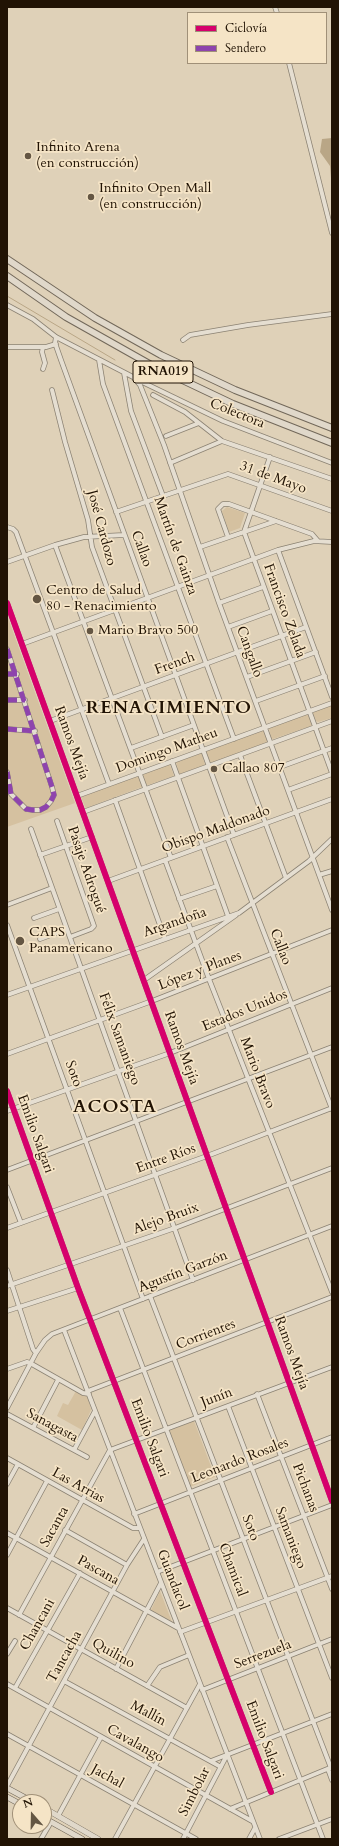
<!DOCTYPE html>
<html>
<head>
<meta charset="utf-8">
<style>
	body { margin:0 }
	#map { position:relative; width:339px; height:1846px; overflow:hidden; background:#dfd1b8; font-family:Cardo,serif }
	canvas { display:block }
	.frame { position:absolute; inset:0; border:8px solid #211304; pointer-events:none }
	.legend { position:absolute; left:187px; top:12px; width:140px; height:52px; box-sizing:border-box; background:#f5e4c6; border:1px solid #a09078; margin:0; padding:5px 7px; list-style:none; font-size:12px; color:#211304 }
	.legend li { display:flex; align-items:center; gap:8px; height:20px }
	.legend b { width:20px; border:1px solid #a09078 }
	.north { position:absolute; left:12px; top:1794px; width:40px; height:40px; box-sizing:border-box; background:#f5e4c6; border:1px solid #a09078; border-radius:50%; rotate:340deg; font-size:11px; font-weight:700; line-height:16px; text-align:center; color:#211304 }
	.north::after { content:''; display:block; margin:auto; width:14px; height:18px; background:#645643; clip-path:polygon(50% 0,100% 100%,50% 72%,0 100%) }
</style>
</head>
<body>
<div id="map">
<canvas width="339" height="1846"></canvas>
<div class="frame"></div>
<ul class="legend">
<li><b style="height:5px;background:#d6006c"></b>Ciclovía</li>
<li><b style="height:5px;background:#8e44ad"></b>Sendero</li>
</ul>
<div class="north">N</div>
</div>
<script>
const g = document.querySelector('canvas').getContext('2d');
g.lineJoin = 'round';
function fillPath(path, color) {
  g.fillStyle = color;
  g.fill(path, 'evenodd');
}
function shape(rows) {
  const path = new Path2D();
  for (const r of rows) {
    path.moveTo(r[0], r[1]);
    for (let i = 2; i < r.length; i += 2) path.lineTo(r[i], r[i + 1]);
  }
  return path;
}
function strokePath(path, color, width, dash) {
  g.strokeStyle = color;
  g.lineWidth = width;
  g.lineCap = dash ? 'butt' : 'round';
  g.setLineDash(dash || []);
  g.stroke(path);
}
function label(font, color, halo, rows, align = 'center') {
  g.font = font + ' Cardo,serif';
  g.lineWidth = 3.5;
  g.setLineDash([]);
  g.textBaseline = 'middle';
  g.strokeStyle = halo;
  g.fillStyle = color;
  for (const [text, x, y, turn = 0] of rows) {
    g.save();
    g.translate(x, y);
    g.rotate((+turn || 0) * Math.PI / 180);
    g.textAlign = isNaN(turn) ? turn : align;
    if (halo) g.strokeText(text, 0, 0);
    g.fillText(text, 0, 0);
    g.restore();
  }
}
fillPath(shape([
	[227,507,245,513,240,528,229,532,222,511],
	[7,615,75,803,7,827],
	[331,705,332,718,318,722,316,721,313,713,314,711],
	[308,714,312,723,311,726,273,739,271,738,269,728],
	[264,729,268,742,214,762,210,762,206,753,207,750],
	[200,752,202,754,205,765,180,774,179,773,176,762],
	[168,765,170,765,174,776,148,785,146,784,143,774,144,773],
	[136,776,139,777,143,785,142,787,86,808,85,807,81,797],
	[76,1391,88,1397,91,1410,82,1430,57,1416,63,1403,68,1405],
	[194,1421,215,1477,190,1487,168,1431],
	[160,1591,172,1622,151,1610]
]), '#d5c1a0');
fillPath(shape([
	[332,138,332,190,330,166,320,152,322,139]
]), '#b9a686');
strokePath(shape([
	[7,296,115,360]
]), '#b9a686', 1);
const minor = shape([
	[275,7,277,13],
	[289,63,332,233],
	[7,305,33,319,56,337,133,377,140,385,164,445,219,603,332,910],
	[56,337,55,343,61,360,234,835],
	[183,340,190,335,248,325,332,314],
	[7,347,46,347,56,344],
	[43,347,42,352,45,363,43,369],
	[99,360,103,384,234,739],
	[124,373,131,411,163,496],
	[138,380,223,421,332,463],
	[52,390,65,442,88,520,92,547,162,737],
	[153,395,185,412,222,441],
	[166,436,199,423],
	[270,457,244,532,332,773],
	[170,463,222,441,332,479],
	[116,512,228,474,332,511],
	[7,527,13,529,16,532,109,784],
	[228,537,218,509,223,504,229,504,312,534,318,541],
	[55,545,171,858],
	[200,547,276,521],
	[278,550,332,697],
	[7,562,55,545,84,537,124,535],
	[7,603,332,1501],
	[219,603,263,587],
	[228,627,272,611],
	[22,644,278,550,314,541,332,542],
	[7,649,52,787,54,795,51,801,46,807,40,810,33,810,26,809,11,794,7,772],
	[7,674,17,674],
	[247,677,316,652],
	[7,700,25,700],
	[256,701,325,676],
	[50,721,306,627],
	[7,729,35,731],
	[131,748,194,725],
	[240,755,286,878],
	[172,761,228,916],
	[280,767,332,748],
	[288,790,332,774],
	[77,796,332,703],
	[115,800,165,939],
	[83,812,332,721],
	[57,821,94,926,91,929,70,937],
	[31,829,193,1280],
	[227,837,332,1109],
	[40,855,92,837],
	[165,860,209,979,332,1292],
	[319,875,332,871],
	[108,881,332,799],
	[179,899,217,886],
	[7,905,52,888],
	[34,918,59,909],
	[7,925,143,1299],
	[40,939,67,929],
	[144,980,236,915],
	[7,995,239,913,309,861,332,839],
	[7,1054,152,1001,332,930],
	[7,1091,78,1288,271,1792],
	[7,1111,170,1053,332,988],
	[7,1170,332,1047],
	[7,1187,21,1223],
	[7,1228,207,1156,332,1108],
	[7,1270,33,1349,36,1353],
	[7,1286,175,1228,332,1168],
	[150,1296,331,1768],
	[120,1308,323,1839],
	[7,1311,78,1288],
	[64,1330,260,1839],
	[7,1369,27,1362,30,1363,83,1393,89,1394],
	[88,1391,332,1297],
	[257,1394,332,1589],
	[228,1406,332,1678],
	[7,1408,36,1353,45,1340,52,1334,332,1226],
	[7,1414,87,1457],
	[33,1428,58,1380],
	[74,1450,95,1411],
	[110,1450,332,1367],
	[7,1458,133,1528,140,1528],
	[7,1484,18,1464],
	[134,1514,332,1437],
	[65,1530,127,1565],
	[7,1533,178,1628],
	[7,1555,47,1481],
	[157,1572,332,1505],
	[7,1608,187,1708],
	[19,1615,110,1450],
	[180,1632,332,1576],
	[7,1654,15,1641],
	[116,1669,161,1583],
	[64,1681,221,1767],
	[7,1684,252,1821],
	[147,1686,160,1667,189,1655],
	[15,1688,80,1573],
	[202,1690,332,1639],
	[7,1734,196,1839],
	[211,1761,332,1714],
	[328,1769,332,1780],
	[7,1786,127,1565,144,1539],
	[230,1809,332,1767],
	[58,1816,101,1737],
	[41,1839,51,1822],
	[115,1839,200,1684],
	[183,1839,227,1755],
	[249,1839,255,1828],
	[279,1839,332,1819]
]);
const major = shape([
	[7,1788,33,1802],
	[7,1797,20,1804],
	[44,1808,98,1839],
	[44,1818,82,1839]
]);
const highway = shape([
	[7,259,95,318,161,355,235,390,332,428],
	[7,276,66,317,153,366,233,404,332,443]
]);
strokePath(minor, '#8b8273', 5.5);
strokePath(major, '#72685a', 6);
strokePath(highway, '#72685a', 8);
strokePath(minor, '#e5ded1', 4);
strokePath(major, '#e0d8ca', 5);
strokePath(highway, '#e0d8ca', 6);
strokePath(shape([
	[7,649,52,787,54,795,51,801,46,807,40,810,33,810,26,809,11,794,7,772],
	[7,674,17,674],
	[7,700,25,700],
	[7,729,35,731]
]), '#8e44ad', 5, [10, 5]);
strokePath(shape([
	[7,603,332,1501],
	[7,1091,78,1288,271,1792]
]), '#d6006c', 6);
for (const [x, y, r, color] of [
	[28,156,4,"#645643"],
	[91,197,4,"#645643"],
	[37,599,5,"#645643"],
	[90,631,4,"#645643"],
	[214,769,4,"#645643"],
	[20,941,5,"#645643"]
]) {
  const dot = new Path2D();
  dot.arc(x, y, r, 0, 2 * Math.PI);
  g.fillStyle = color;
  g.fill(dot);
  strokePath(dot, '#f5e4c6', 1.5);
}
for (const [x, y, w] of [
	[163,372,60]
]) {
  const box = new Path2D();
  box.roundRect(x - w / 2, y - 11, w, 22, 3);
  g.fillStyle = '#f5e4c6';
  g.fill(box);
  strokePath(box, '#211304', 1);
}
label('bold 13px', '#211304', null, [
	["RNA019",163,372]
]);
label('14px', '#211304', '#f5e4c6', [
	["Infinito Arena",36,148],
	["(en construcción)",36,164],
	["Infinito Open Mall",99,189],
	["(en construcción)",99,205],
	["Centro de Salud",46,591],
	["80 - Renacimiento",46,607],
	["Mario Bravo 500",98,631],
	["Callao 807",222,769],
	["CAPS",29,933],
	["Panamericano",29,949]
], 'left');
label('14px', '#211304', '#f5e4c6', [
	["Colectora",237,414,22],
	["31 de Mayo",273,478,20],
	["José Cardozo",101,528,75],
	["Martín de Gainza",175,546,70],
	["Callao",141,549,70],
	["Francisco Zelada",284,611,70],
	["Cangallo",249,652,70],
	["French",175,664,-20],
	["Ramos Mejía",71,743,70],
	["Domingo Matheu",167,751,-20],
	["Obispo Maldonado",216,830,-20],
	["Pasaje Adrogué",86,870,71],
	["Argandoña",175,923,-19],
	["Callao",280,947,69],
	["López y Planes",200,971,-21],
	["Estados Unidos",245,1011,-22],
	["Félix Samaniego",119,1039,70],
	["Ramos Mejía",181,1048,70],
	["Mario Bravo",257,1073,69],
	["Soto",73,1074,70],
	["Emilio Salgari",35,1134,70],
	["Entre Ríos",166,1159,-20],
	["Alejo Bruix",166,1219,-20],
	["Agustín Garzón",183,1272,-21],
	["Corrientes",206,1335,-21],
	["Ramos Mejía",291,1353,70],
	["Junín",217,1398,-21],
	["Sanagasta",52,1426,28],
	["Emilio Salgari",149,1438,69],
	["Leonardo Rosales",240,1461,-21],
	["Las Arrias",78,1486,29],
	["Pichanas",305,1488,69],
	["Sacanta",55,1527,-61],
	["Soto",250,1528,69],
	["Samaniego",290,1538,69],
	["Chamical",232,1570,69],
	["Pascana",98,1571,29],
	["Guandacol",172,1580,69],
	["Chancani",38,1625,-61],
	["Quilino",113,1654,29],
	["Serrezuela",263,1655,-21],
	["Tancacha",65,1657,-61],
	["Mallín",148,1714,28],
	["Emilio Salgari",264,1740,69],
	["Cavalango",135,1744,29],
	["Jachal",107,1777,29],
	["Simbolar",195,1792,-63]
]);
g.letterSpacing = '1px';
label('bold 18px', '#211304', '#f5e4c6', [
	["RENACIMIENTO",169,709],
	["ACOSTA",115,1108]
]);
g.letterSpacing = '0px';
</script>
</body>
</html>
